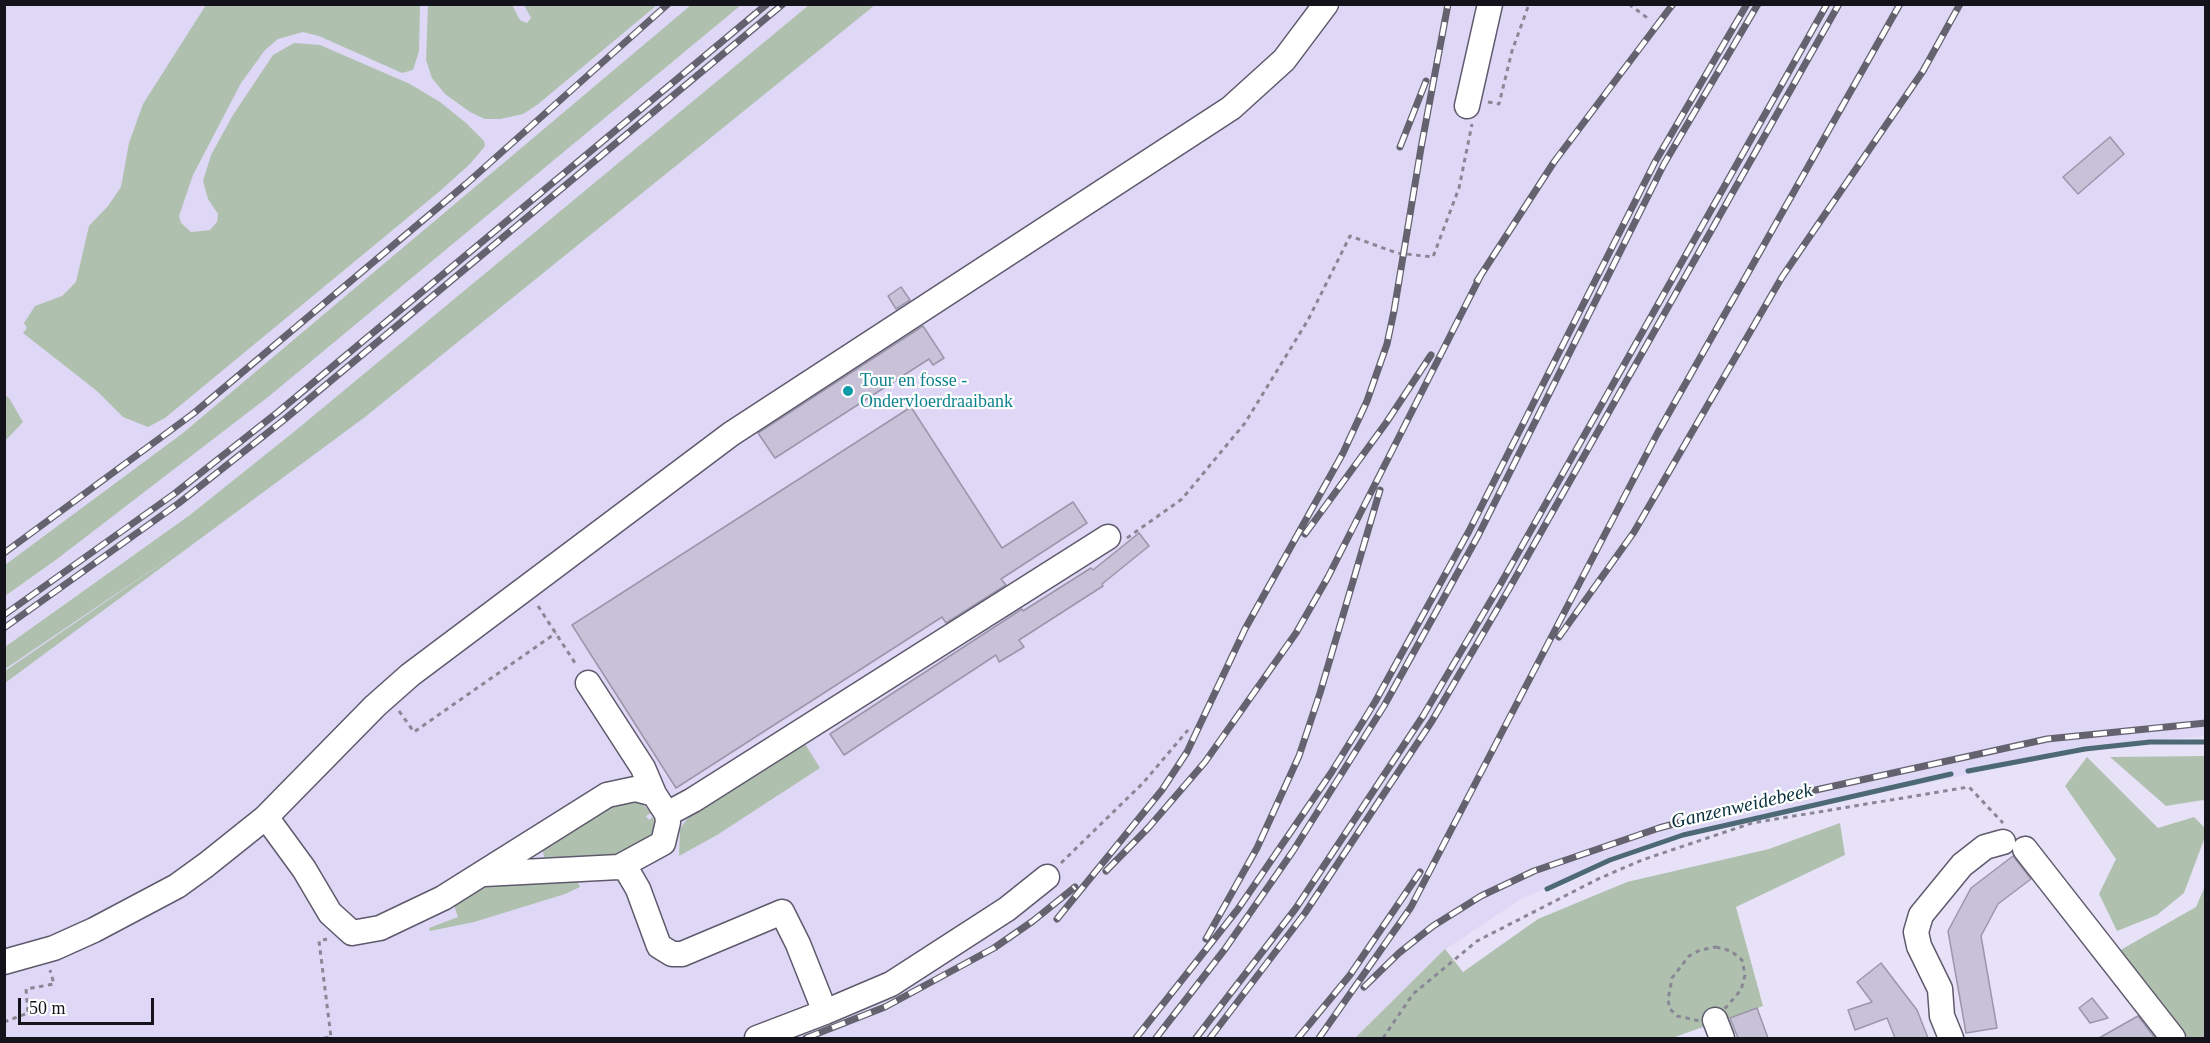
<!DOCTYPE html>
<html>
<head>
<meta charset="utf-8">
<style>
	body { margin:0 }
	#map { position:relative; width:2210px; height:1043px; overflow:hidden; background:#e7e2f8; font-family:Georgia,serif }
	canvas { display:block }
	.frame { position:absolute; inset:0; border:6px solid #14121a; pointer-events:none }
	.scale { position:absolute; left:18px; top:998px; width:136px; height:27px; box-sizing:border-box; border:3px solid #14121a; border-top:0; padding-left:8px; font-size:18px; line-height:21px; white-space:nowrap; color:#14121a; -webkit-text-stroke:4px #fff; paint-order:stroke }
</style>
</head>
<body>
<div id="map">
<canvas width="2210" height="1043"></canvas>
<div class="frame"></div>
<div class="scale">50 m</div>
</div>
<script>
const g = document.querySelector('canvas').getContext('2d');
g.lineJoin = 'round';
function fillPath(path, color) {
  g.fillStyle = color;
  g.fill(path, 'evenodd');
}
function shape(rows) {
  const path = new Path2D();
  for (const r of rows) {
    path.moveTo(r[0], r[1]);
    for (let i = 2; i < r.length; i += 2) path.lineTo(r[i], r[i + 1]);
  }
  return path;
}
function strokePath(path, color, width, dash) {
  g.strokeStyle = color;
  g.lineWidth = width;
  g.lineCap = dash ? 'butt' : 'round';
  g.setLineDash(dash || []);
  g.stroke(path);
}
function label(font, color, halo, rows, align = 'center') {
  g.font = font + ' Georgia,serif';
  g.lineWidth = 4.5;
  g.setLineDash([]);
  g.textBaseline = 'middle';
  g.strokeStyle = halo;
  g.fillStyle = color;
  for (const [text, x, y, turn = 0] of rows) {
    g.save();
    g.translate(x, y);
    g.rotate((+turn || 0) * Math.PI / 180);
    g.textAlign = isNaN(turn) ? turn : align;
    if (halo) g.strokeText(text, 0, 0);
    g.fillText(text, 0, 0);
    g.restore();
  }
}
fillPath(shape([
	[5,5,2205,5,2205,736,2122,743,1747,820,1627,852,1521,899,1446,949,1355,1038,5,1038]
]), '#ded7f5');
fillPath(shape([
	[206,5,420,5,419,51,413,70,402,73,319,36,303,32,278,39,265,50,241,83,193,175,179,216,181,223,191,232,210,230,217,222,218,214,208,199,203,181,211,155,233,115,273,55,294,43,320,45,410,84,440,102,466,123,484,141,485,146,470,164,440,191,165,418,148,427,123,417,97,391,23,333,27,328,24,323,35,306,62,296,76,282,89,226,108,206,121,187,129,143,143,104],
	[428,5,512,5,520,20,527,23,531,18,524,5,657,5,537,105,523,114,500,119,485,119,470,112,445,94,432,78,426,60],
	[691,5,741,5,268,397,57,559,5,596,5,565,183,433],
	[809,5,875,5,365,417,5,683,5,671,178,552,5,669,5,647,190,515,295,431],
	[5,395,9,398,23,422,5,441],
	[802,739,820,768,717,835,679,856,680,829,696,806],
	[2205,756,2205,803,2203,800,2166,806,2110,757],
	[2087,757,2158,828,2194,817,2205,828,2205,837,2184,893,2157,915,2117,931,2099,894,2116,859,2065,786],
	[638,799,651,813,646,816,649,820,653,817,655,822,650,837,610,861,545,859,542,849,610,800],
	[1840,823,1845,855,1736,907,1763,1006,1672,1038,1355,1038,1445,949,1463,972,1538,919,1627,882,1769,849],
	[574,875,580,887,565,894,474,922,430,931,429,928,458,917,452,899,482,881],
	[2205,886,2205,1038,2186,1038,2117,952,2196,907]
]), '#afc1ae');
strokePath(shape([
	[1968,771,2085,749,2150,742,2206,742],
	[1547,889,1610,860,1683,835,1951,774]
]), '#4d6976', 5);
const building = shape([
	[2110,137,2124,154,2078,194,2063,177,2110,137],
	[901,287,910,300,896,309,888,296,901,287],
	[923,326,944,358,933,365,929,359,775,458,758,433,923,326],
	[911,407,1002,548,1073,502,1087,523,1001,579,1006,585,946,623,942,617,676,788,572,625,911,407],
	[1139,533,1149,546,1102,584,1103,586,1019,640,1024,647,999,662,996,655,844,755,830,734,1022,609,1023,611,1091,568,1093,570,1139,533],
	[2013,856,2031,879,1998,904,1981,936,1997,1028,1966,1033,1948,931,1971,888,2013,856],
	[1881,963,1917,1010,1928,1038,1895,1038,1887,1018,1855,1030,1848,1010,1872,1002,1857,982,1881,963],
	[2092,998,2108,1018,2090,1023,2079,1008,2092,998],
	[1757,1008,1768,1038,1738,1038,1730,1018,1757,1008],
	[2138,1016,2155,1038,2099,1038,2138,1016]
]);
fillPath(building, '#c8c2d8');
strokePath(building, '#9b96ab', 1.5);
const minor = shape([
	[1467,106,1490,4],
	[588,683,643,768,654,794],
	[667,814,693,800,1108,537],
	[266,817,304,869,330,913,352,933,380,928,443,898,607,795,635,789,654,794,667,814,668,822,663,843,619,867,484,874],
	[2025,849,2173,1038],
	[624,865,638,889,659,946,672,954,682,954,782,912,798,944,825,1012,757,1038],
	[4,962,54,948,94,930,177,886,206,865,266,817,375,706,410,675,731,434,1231,108,1284,60,1326,4],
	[825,1012,891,984,1007,909,1047,877],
	[1715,1020,1722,1038],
	[1951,1038,1942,1016,1940,989,1919,946,1916,932,1921,915,1962,865,1985,847,2003,842]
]);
strokePath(minor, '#5e596c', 27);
strokePath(shape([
	[1629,4,1650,20],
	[1488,102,1499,104,1512,51,1529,4],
	[1127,538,1182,499,1245,423,1308,320,1350,236,1397,253,1433,257,1459,188,1472,124],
	[538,606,577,666],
	[399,711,414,732,556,633],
	[1061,863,1143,783,1188,730],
	[1716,947,1731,951,1742,960,1745,975,1741,990,1715,1020,1705,1022,1677,1016,1670,1009,1668,1000,1672,978,1689,956,1700,950,1716,947],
	[4,1022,28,1013,26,989,54,984,50,970],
	[324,1038,331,1037,319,941,327,939],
	[1383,1038,1413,994,1477,941,1598,879,1642,860,1752,823,1969,787,2003,823]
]), '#898695', 3, [4.5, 4.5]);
strokePath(minor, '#fff', 24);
const rail = shape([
	[1400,147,1426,81],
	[1477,281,1554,162,1673,4],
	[1305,534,1386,423,1431,355],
	[4,553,194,413,466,184,668,4],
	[4,615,174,494,278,412,767,4],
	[4,628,179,503,285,419,783,4],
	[1559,637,1634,532,1782,277,1923,71,1960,4],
	[1106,871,1149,827,1205,762,1296,633,1328,577,1481,275],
	[1057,919,1162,790,1187,752,1245,629,1343,453,1367,401,1387,344,1394,311,1421,148,1448,4],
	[1206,939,1257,848,1299,756,1320,693,1380,490],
	[1364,987,1399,953,1433,926,1481,896,1534,871,1659,828,1725,810,2047,739,2206,723],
	[806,1038,885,1007,994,948,1033,921,1075,887],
	[1136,1038,1238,909,1331,773,1375,702,1469,531,1655,162,1747,4],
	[1156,1038,1225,949,1293,851,1384,706,1478,536,1664,164,1758,4],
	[1196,1038,1296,908,1423,716,1500,585,1827,4],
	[1210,1038,1305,913,1432,721,1509,589,1839,4],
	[1298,1038,1350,975,1420,872],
	[1319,1038,1411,907,1657,434,1900,4]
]);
strokePath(rail, '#65626f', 7);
strokePath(rail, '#fff', 4.5, [14]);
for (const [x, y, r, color] of [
	[848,391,6,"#0f9aa8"]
]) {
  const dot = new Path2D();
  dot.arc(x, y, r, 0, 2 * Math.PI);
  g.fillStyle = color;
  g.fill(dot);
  strokePath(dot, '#fff', 2);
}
label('18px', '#0d838f', '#fff', [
	["Tour en fosse -",860,381],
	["Ondervloerdraaibank",860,402]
], 'left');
label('italic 20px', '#08313d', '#fff', [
	["Ganzenweidebeek",1742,807,-13]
]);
</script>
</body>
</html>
